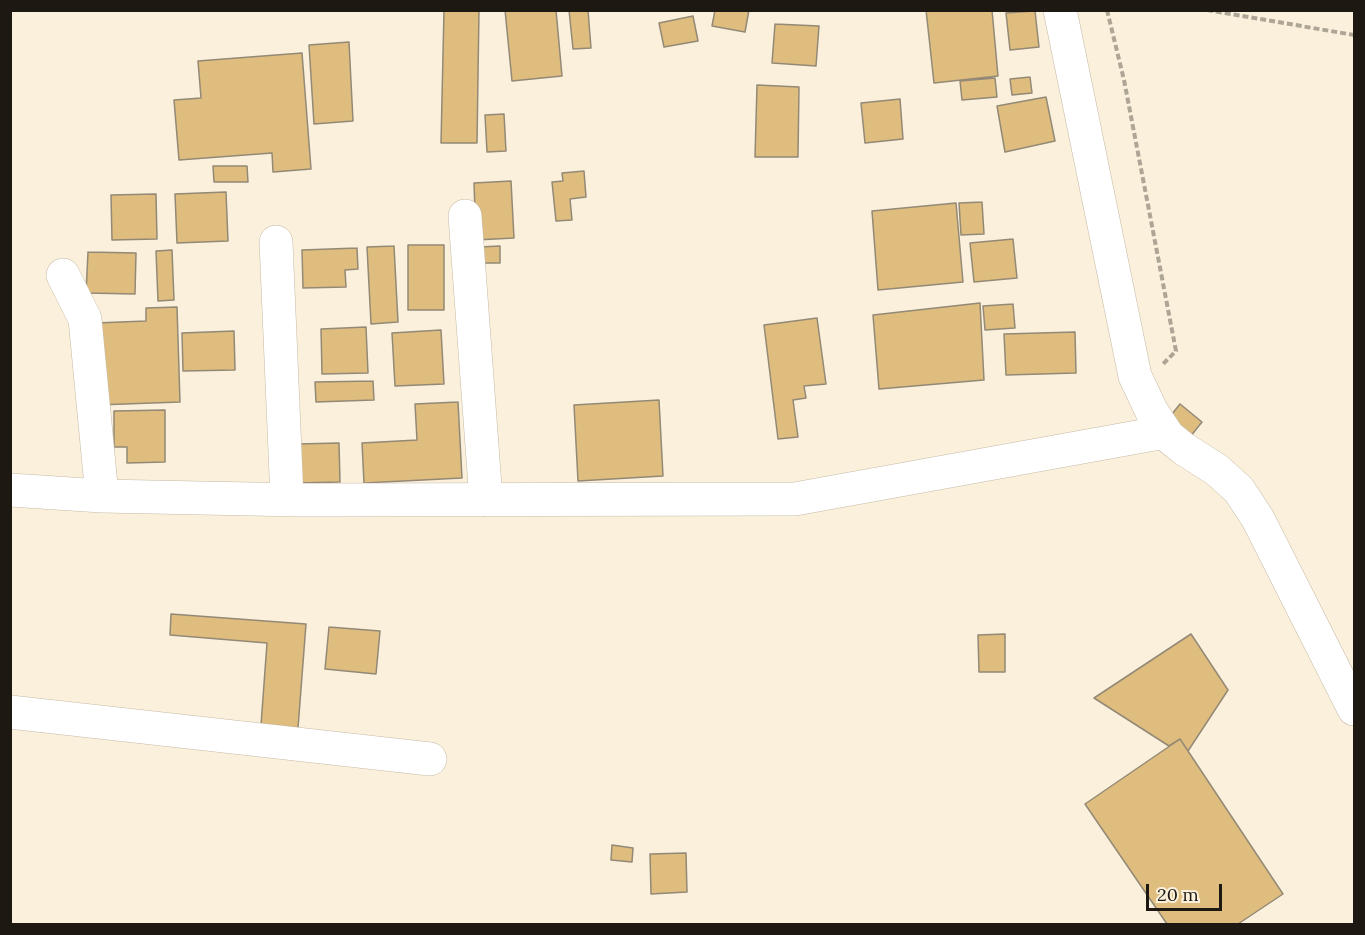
<!DOCTYPE html>
<html>
<head>
<meta charset="utf-8">
<style>
	body { margin:0 }
	#map { position:relative; width:1365px; height:935px; overflow:hidden; background:#fbf0db; font-family:Lora,serif }
	canvas { display:block }
	.frame { position:absolute; inset:0; border:12px solid #1d1912; pointer-events:none }
	.scale { position:absolute; left:1146px; top:884px; width:76px; height:27px; box-sizing:border-box; border:3px solid #1d1912; border-top:0; padding-left:8px; font-size:18px; line-height:21px; white-space:nowrap; color:#1d1912; -webkit-text-stroke:4px #fbf0db; paint-order:stroke }
</style>
</head>
<body>
<div id="map">
<canvas width="1365" height="935"></canvas>
<div class="frame"></div>
<div class="scale">20 m</div>
</div>
<script>
const g = document.querySelector('canvas').getContext('2d');
g.lineJoin = 'round';
function fillPath(path, color) {
  g.fillStyle = color;
  g.fill(path, 'evenodd');
}
function shape(rows) {
  const path = new Path2D();
  for (const r of rows) {
    path.moveTo(r[0], r[1]);
    for (let i = 2; i < r.length; i += 2) path.lineTo(r[i], r[i + 1]);
  }
  return path;
}
function strokePath(path, color, width, dash) {
  g.strokeStyle = color;
  g.lineWidth = width;
  g.lineCap = dash ? 'butt' : 'round';
  g.setLineDash(dash || []);
  g.stroke(path);
}
const building = shape([
	[444,10,479,10,477,143,441,143,444,10],
	[505,10,556,10,562,76,512,81,505,10],
	[569,10,588,10,591,48,573,49,569,10],
	[715,10,749,10,745,32,712,26,715,10],
	[926,10,992,10,998,76,934,83,926,10],
	[1035,11,1039,47,1010,50,1006,13,1035,11],
	[693,16,698,41,664,47,659,23,693,16],
	[775,24,819,26,816,66,772,63,775,24],
	[349,42,353,121,314,124,309,45,349,42],
	[302,53,311,169,273,172,272,153,179,160,174,100,201,98,198,61,302,53],
	[1030,77,1032,93,1012,95,1010,79,1030,77],
	[995,78,997,97,962,100,960,81,995,78],
	[757,85,799,87,798,157,755,157,757,85],
	[1046,97,1055,141,1005,152,997,106,1046,97],
	[900,99,903,139,865,143,861,103,900,99],
	[504,114,506,151,487,152,485,115,504,114],
	[213,166,247,166,248,182,214,182,213,166],
	[584,171,586,197,570,199,572,220,556,221,552,182,563,181,562,173,584,171],
	[511,181,514,238,476,240,474,183,511,181],
	[226,192,228,241,177,243,175,194,226,192],
	[156,194,157,239,112,240,111,195,156,194],
	[982,202,984,234,961,235,959,203,982,202],
	[956,203,963,282,878,290,872,211,956,203],
	[1013,239,1017,278,974,282,970,243,1013,239],
	[408,245,444,245,444,310,408,310,408,245],
	[394,246,398,322,371,324,367,247,394,246],
	[500,246,500,263,480,263,479,247,500,246],
	[357,248,358,269,345,270,346,287,303,288,302,250,357,248],
	[172,250,174,300,158,301,156,251,172,250],
	[88,252,136,253,135,294,86,293,88,252],
	[980,303,984,380,879,389,873,315,980,303],
	[1013,304,1015,328,985,330,983,306,1013,304],
	[177,307,180,402,97,405,95,323,146,321,146,308,177,307],
	[817,318,826,384,804,386,806,398,793,400,798,437,778,439,764,325,817,318],
	[366,327,368,373,322,374,321,329,366,327],
	[441,330,444,384,395,386,392,333,441,330],
	[234,331,235,370,183,371,182,333,234,331],
	[1075,332,1076,373,1006,375,1004,334,1075,332],
	[373,381,374,400,316,402,315,382,373,381],
	[659,400,663,476,578,481,574,405,659,400],
	[458,402,462,478,364,483,362,443,417,440,415,404,458,402],
	[1180,404,1202,422,1190,437,1168,419,1180,404],
	[165,410,165,462,127,463,127,447,114,447,114,411,165,410],
	[339,443,340,482,298,483,297,444,339,443],
	[171,614,306,624,298,728,261,725,267,643,170,635,171,614],
	[329,627,380,631,376,674,325,669,329,627],
	[1005,634,1005,672,979,672,978,635,1005,634],
	[1191,634,1228,690,1188,751,1180,739,1169,746,1094,698,1191,634],
	[1180,739,1283,894,1238,924,1167,924,1085,804,1180,739],
	[612,845,633,848,632,862,611,860,612,845],
	[686,853,687,892,651,894,650,854,686,853]
]);
fillPath(building, '#debd7e');
strokePath(building, '#938976', 1.5);
const minor = shape([
	[1060,10,1135,376,1152,412,1168,436,1184,449,1217,470,1239,490,1258,519,1354,709],
	[465,216,486,500],
	[276,242,287,499],
	[63,275,85,319,102,496],
	[10,490,102,496,301,500,795,499,1165,432],
	[10,712,430,759]
]);
strokePath(minor, '#c5baa7', 34);
strokePath(shape([
	[1107,10,1124,80,1176,351,1162,365],
	[1207,10,1354,35]
]), '#ada595', 4, [6, 3]);
strokePath(minor, '#fff', 33);
</script>
</body>
</html>
